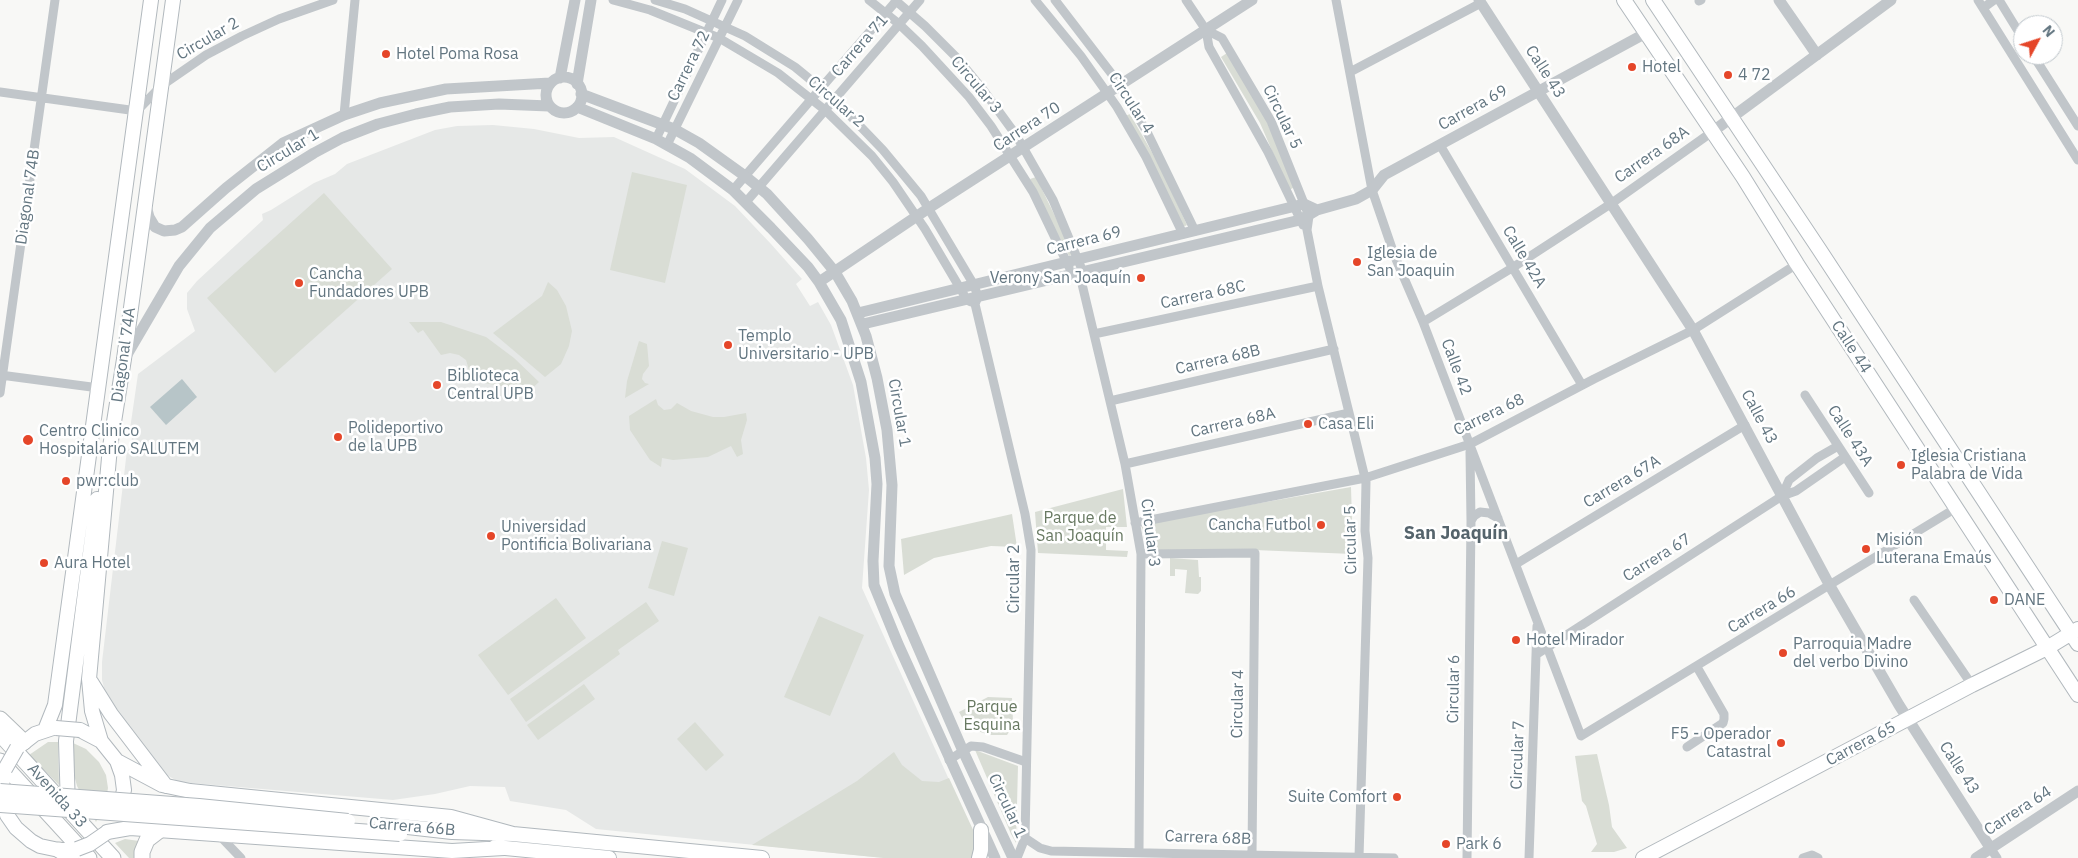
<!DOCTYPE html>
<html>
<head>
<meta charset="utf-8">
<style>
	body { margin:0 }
	#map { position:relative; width:2078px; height:858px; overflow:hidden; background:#f8f8f6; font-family:"IBM Plex Sans",sans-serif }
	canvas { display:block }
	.north { position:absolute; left:2013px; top:15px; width:50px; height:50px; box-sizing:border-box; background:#fff; border:1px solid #c1c8cd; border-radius:50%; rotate:50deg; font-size:14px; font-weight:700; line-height:20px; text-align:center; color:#637681 }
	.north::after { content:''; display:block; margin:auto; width:18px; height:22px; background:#e54629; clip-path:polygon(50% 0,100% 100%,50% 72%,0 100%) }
</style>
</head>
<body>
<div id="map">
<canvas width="2078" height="858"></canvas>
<div class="north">N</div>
</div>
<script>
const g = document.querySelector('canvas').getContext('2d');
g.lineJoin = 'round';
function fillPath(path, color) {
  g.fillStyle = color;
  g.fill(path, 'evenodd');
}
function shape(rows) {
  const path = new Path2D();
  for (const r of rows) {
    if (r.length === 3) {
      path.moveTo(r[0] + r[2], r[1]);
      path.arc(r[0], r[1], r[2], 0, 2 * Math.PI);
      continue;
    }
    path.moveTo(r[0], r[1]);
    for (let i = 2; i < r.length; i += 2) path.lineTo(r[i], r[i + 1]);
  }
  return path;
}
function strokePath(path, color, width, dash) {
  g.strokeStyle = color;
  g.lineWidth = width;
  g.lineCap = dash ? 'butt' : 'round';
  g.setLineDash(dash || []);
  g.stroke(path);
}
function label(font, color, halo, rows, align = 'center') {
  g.font = font + ' "IBM Plex Sans",sans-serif';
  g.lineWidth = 5;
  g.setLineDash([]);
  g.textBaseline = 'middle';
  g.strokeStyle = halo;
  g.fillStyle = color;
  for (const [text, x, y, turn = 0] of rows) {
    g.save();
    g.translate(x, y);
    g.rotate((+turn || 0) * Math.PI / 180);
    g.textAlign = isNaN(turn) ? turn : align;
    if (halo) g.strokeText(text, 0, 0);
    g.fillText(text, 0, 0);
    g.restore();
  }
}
fillPath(shape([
	[493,125,534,129,579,138,614,137,685,169,735,206,771,244,802,279,796,284,810,306,818,302,831,325,853,385,866,458,869,490,862,588,961,806,884,858,596,829,566,810,510,801,505,787,470,786,435,794,393,800,179,782,165,774,118,715,106,695,102,680,102,662,127,450,131,449,132,437,129,436,138,374,195,331,187,309,187,293,197,281,263,220,262,214,271,210,314,183,335,174,347,164,435,130,457,126]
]), '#e6e8e7');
fillPath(shape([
	[1227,53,1266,120,1295,187,1289,190,1260,123,1221,57],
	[1130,114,1161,168,1187,225,1181,228,1125,116],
	[632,172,687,185,665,283,610,270],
	[1036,177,1073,253,1069,256,1030,179],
	[324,193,392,269,275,373,207,298],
	[548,282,557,290,566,306,572,331,569,346,561,364,545,377,493,333,542,296],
	[409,322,441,322,486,337,514,358,539,382,529,391,468,380,469,370,466,360,459,355,450,353,441,355,423,330,418,333],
	[639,341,647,344,649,366,643,374,642,379,645,383,649,384,625,398,627,381],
	[656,399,658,405,664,410,671,409,677,403,691,411,713,417,724,417,746,413,747,420,741,440,743,454,737,457,731,446,708,457,673,460,662,458,661,467,650,460,630,430,629,416],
	[1351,487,1353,554,1254,550,1146,550,1141,524],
	[1123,489,1127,527,1106,527,1106,550,1128,551,1127,557,1038,553,1035,512],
	[1012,514,1017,547,991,546,934,558,904,575,901,539],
	[662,541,688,548,674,596,648,588],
	[1170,558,1198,560,1199,577,1201,577,1201,591,1198,594,1185,593,1187,570,1175,569,1175,576,1170,576],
	[556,598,586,638,508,695,478,655],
	[646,602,659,621,618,650,620,654,526,722,510,699],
	[819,616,864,635,830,716,784,697],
	[584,684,595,699,538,740,527,725],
	[988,697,1012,698,1013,722,1011,729,1007,735,989,735,975,730,966,725,959,712],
	[695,722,724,755,706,771,677,739],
	[48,742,58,742,59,785,29,755],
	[73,743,86,749,99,762,106,775,108,788,105,805,96,822,77,786,71,763],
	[975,750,1018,766,1016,843,1011,834],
	[894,752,902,765,922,781,939,782,949,778,975,834,976,840,973,858,884,858,752,845,857,781],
	[1597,754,1609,805,1612,827,1627,848,1614,852,1591,852,1597,844,1586,806,1582,801,1575,756],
	[125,839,139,841,136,846,135,858,129,858,115,843]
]), '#d9ddd5');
fillPath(shape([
	[182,379,197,397,166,425,150,407]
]), '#b7c5c8');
const secondary = shape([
	[1624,0,1743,177,1797,264,2078,695],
	[1653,0,1819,249,2078,644],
	[91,682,111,714,166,786],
	[45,730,55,705,151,0],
	[80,730,101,741,117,761,122,775,124,790,119,811],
	[101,741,92,711,89,679,110,447,124,359,173,0],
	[17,748,35,734,53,728],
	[117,761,162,785,190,791,451,817,513,834],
	[5,769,2,785,3,800,7,815,16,828,31,841,40,846,59,850,69,850],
	[68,808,66,741,97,499],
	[399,826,452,832,513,834,762,858],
	[107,832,130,828,452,851,504,848],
	[495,847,609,858],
	[979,858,981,850,981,830],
	[1643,858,1972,685,2047,648,2078,629]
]);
const primary = shape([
	[0,719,24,742],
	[0,734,113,858],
	[0,761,89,858],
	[59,850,71,858],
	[142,858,142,852,147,840,160,830]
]);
strokePath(secondary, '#b1b8bd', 16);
strokePath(primary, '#b3b9bc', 17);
strokePath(shape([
	[613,0,650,10,719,38,778,73,825,110,872,156,893,182,925,229,967,300,971,302],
	[655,0,685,9,745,36,795,67,834,99,883,150,921,196,974,285,978,297,975,304,1025,514,1031,550,1025,838,1017,858],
	[869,0,899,24,922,46,969,97,991,126,1033,192,1069,267],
	[895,0,925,26,958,59,981,87,1016,135,1053,200,1083,272,1082,284,1125,464,1141,554,1139,851],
	[1035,0,1081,56,1117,107,1146,157,1183,234],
	[1055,0,1111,73,1147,132,1195,231],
	[1186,0,1206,30,1209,47,1268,152,1303,225],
	[1336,0,1372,190,1395,257,1423,322,1581,736,1956,508],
	[1978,0,2078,160],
	[1999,0,2023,39],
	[1699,1,1701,0],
	[1983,8,1994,0],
	[1206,30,1222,38,1271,121,1309,216,1307,230,1318,286,1366,482,1365,531,1368,558,1359,857],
	[2033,55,2078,126],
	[1350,72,1481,3],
	[0,92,137,111,161,86,206,55,242,36,279,19,333,0],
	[344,115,355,0],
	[656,139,722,0],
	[667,145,738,0],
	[1440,145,1582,385],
	[733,190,897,0],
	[746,202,920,0],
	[1423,322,1512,268,1612,203,1712,132],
	[1094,334,1318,286],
	[0,375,99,388],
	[0,393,55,0],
	[1805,395,1869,493],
	[1110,401,1334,349],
	[1125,464,1349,413],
	[1782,496,1789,480,1817,458,1838,446],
	[1471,521,1474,516,1480,512,1489,513,1498,518],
	[1135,523,1365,478,1470,444,1594,379,1693,330,1797,264],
	[1141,554,1255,553,1252,855],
	[1516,564,1745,425],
	[1914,600,1972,685],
	[1537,654,1782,496,1796,491,1845,457],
	[1687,747,1723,723,1724,719,1724,714,1697,667],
	[949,760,971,746,983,747,1026,762],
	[218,834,241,858],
	[1025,838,1040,848,1051,851,1394,858],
	[1991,849,1997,858],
	[1467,858,1471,521,1470,452],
	[1529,858,1537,626],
	[1803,858,1812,855,1818,858]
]), '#c1c6ca', 9);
strokePath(shape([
	[1479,0,1693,330,1830,586,1899,705,1991,849],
	[1779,0,1817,55],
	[564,95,18],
	[560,78,575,0],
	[577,84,591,0],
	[581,94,674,129,699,143,745,176,767,194,808,239,835,272,852,301,866,336,877,378,887,430,892,485,889,566,895,594,963,751,1013,858],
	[577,107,656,139,690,158,733,190,771,228,808,267,819,282,841,320,861,382,875,458,877,484,873,561,874,585,898,644,995,858],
	[1712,132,1891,0],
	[146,206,149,217,155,227,164,231,175,230,182,227,226,188,283,143,344,115,380,103,446,89,550,83],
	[819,282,929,208,1252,0],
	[858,313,1304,204,1317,210],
	[863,324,1300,220,1317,210,1356,199,1372,190,1384,175,1646,33],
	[125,358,179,266,210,228,256,189,314,153,342,138,378,124,416,114,450,107,499,104,549,106],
	[1976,858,2078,791]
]), '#c1c6ca', 11);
strokePath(secondary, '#fff', 14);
strokePath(primary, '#fff', 15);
const secondaryBridge = shape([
	[56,728,80,730],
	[5,769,17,748],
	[0,791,199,806,348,821],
	[0,805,400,834],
	[77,849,90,844,106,833]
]);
strokePath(secondaryBridge, '#b1b8bd', 16, []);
strokePath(secondaryBridge, '#fff', 14);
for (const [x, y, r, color] of [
	[386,54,5,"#e54629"],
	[1632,67,5,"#e54629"],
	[1728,75,5,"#e54629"],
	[1357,262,5,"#e54629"],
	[1141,278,5,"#e54629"],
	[299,283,5,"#e54629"],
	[728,345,5,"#e54629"],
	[437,385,5,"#e54629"],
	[1308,424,5,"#e54629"],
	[338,437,5,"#e54629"],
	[28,440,6,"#e54629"],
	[1901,465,5,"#e54629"],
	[66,481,5,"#e54629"],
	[1321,525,5,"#e54629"],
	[491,536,5,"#e54629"],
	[1866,549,5,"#e54629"],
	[44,563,5,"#e54629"],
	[1994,600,5,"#e54629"],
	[1516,640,5,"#e54629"],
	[1783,653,5,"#e54629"],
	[1781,743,5,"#e54629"],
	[1397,797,5,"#e54629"],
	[1446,844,5,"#e54629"]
]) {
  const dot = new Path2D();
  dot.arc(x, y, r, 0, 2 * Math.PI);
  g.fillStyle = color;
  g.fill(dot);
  strokePath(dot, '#fff', 2);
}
label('16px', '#637681', '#fff', [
	["Circular 2",208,39,-30],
	["Carrera 71",860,46,-49],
	["Carrera 72",689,66,-64],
	["Calle 43",1545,72,57],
	["Circular 3",976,85,50],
	["Circular 2",836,102,41],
	["Circular 4",1131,103,57],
	["Carrera 69",1473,108,-29],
	["Circular 5",1282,117,64],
	["Carrera 70",1027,127,-33],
	["Circular 1",288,151,-31],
	["Carrera 68A",1652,155,-35],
	["Diagonal 74B",28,197,-82],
	["Carrera 69",1084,241,-14],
	["Calle 42A",1524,257,59],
	["Carrera 68C",1203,295,-12],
	["Calle 44",1851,347,57],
	["Diagonal 74A",124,355,-82],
	["Carrera 68B",1218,360,-13],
	["Calle 42",1456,367,69],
	["Circular 1",899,413,80],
	["Carrera 68",1489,415,-26],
	["Calle 43",1759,417,62],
	["Carrera 68A",1233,423,-13],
	["Calle 43A",1850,436,57],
	["Carrera 67A",1622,482,-31],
	["Circular 3",1150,533,83],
	["Circular 5",1351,540,-91],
	["Carrera 67",1657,558,-32],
	["Circular 2",1014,579,-90],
	["Carrera 66",1762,610,-31],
	["Circular 6",1454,689,-89],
	["Circular 4",1238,704,-89],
	["Carrera 65",1861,744,-28],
	["Circular 7",1518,755,-88],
	["Calle 43",1959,768,57],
	["Avenida 33",57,796,48],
	["Circular 1",1007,806,65],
	["Carrera 64",2018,811,-33],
	["Carrera 66B",412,827,5],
	["Carrera 68B",1208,838,2]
]);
label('16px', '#637681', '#fff', [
	["Hotel Poma Rosa",396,54],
	["Hotel",1642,67],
	["4 72",1738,75],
	["Iglesia de",1367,253],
	["San Joaquin",1367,271],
	["Cancha",309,274],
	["Fundadores UPB",309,292],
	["Verony San Joaquín",1131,278,"right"],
	["Templo",738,336],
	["Universitario - UPB",738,354],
	["Biblioteca",447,376],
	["Central UPB",447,394],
	["Casa Eli",1318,424],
	["Polideportivo",348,428],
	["de la UPB",348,446],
	["Centro Clinico",39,431],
	["Hospitalario SALUTEM",39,449],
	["Iglesia Cristiana",1911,456],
	["Palabra de Vida",1911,474],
	["pwr:club",76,481],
	["Cancha Futbol",1311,525,"right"],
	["Universidad",501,527],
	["Pontificia Bolivariana",501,545],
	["Misión",1876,540],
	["Luterana Emaús",1876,558],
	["Aura Hotel",54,563],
	["DANE",2004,600],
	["Hotel Mirador",1526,640],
	["Parroquia Madre",1793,644],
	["del verbo Divino",1793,662],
	["F5 - Operador",1771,734,"right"],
	["Catastral",1771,752,"right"],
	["Suite Comfort",1387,797,"right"],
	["Park 6",1456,844]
], 'left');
label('16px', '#687962', '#fff', [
	["Parque de",1080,518],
	["San Joaquín",1080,536],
	["Parque",992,707],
	["Esquina",992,725]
]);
label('bold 18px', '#55646c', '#fff', [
	["San Joaquín",1456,534]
]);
</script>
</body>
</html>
